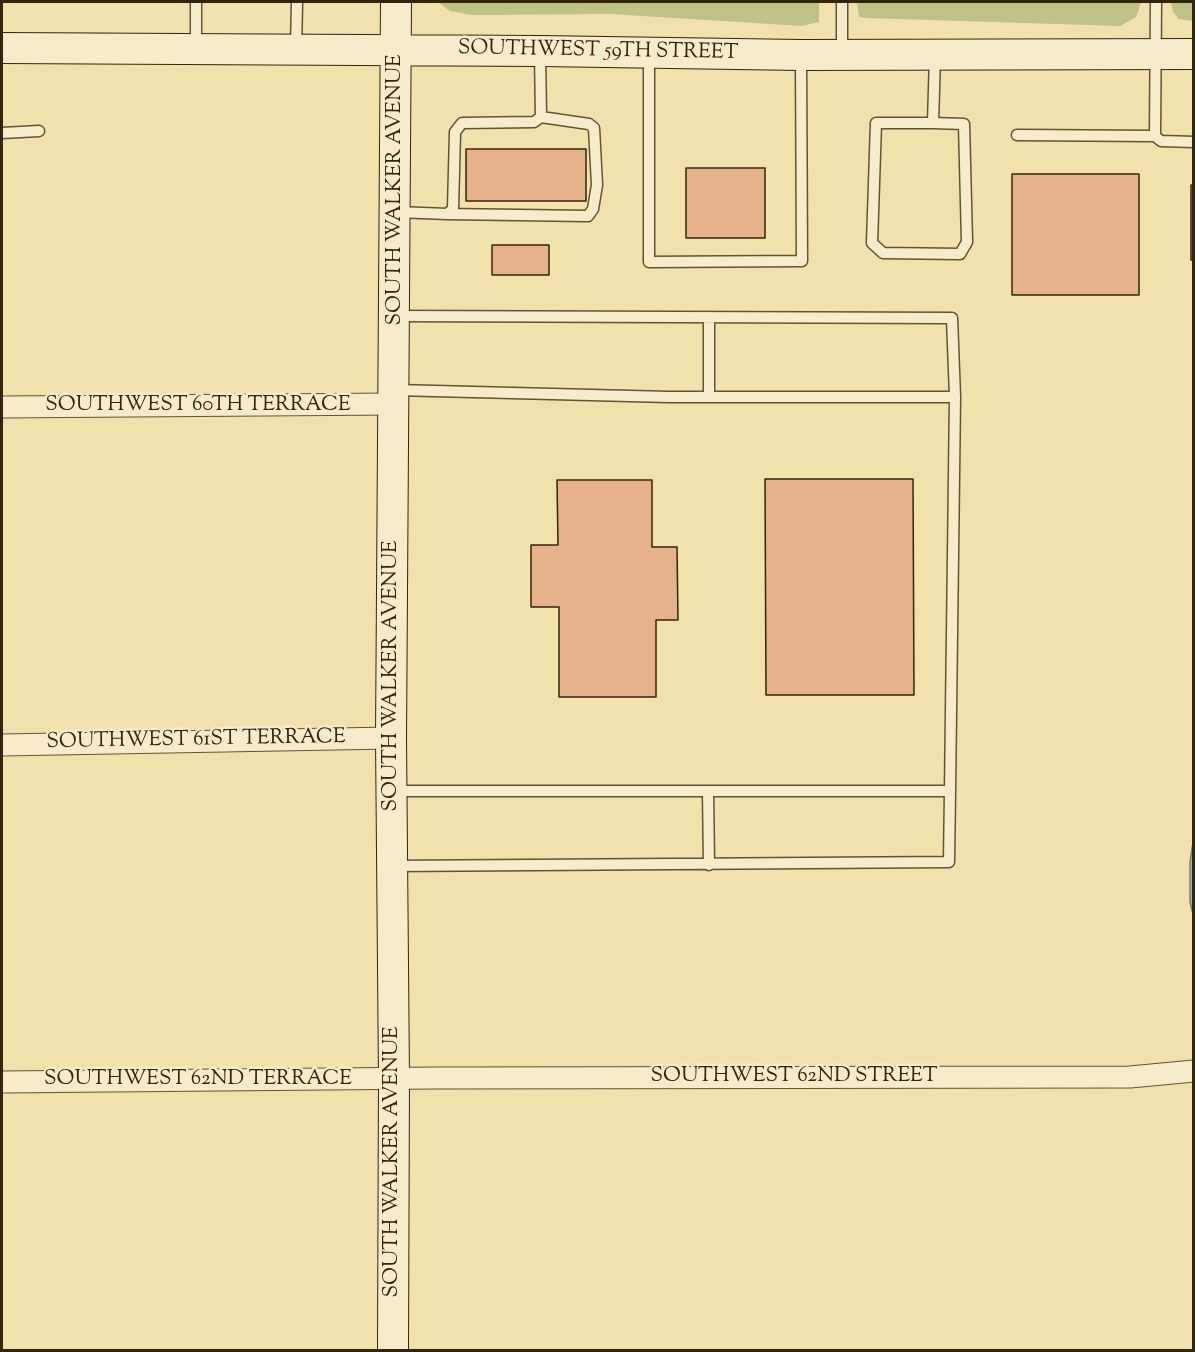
<!DOCTYPE html>
<html>
<head>
<meta charset="utf-8">
<style>
	body { margin:0 }
	#map { position:relative; width:1195px; height:1352px; overflow:hidden; background:#f2e0ad; font-family:"Sorts Mill Goudy",serif }
	canvas { display:block }
	.frame { position:absolute; inset:0; border:3px solid #33240e; pointer-events:none }
</style>
</head>
<body>
<div id="map">
<canvas width="1195" height="1352"></canvas>
<div class="frame"></div>
</div>
<script>
const g = document.querySelector('canvas').getContext('2d');
g.lineJoin = 'round';
function fillPath(path, color) {
  g.fillStyle = color;
  g.fill(path, 'evenodd');
}
function shape(rows) {
  const path = new Path2D();
  for (const r of rows) {
    path.moveTo(r[0], r[1]);
    for (let i = 2; i < r.length; i += 2) path.lineTo(r[i], r[i + 1]);
  }
  return path;
}
function strokePath(path, color, width, dash) {
  g.strokeStyle = color;
  g.lineWidth = width;
  g.lineCap = dash ? 'butt' : 'round';
  g.setLineDash(dash || []);
  g.stroke(path);
}
function label(font, color, halo, rows, align = 'center') {
  g.font = font + ' "Sorts Mill Goudy",serif';
  g.lineWidth = 5;
  g.setLineDash([]);
  g.textBaseline = 'middle';
  g.strokeStyle = halo;
  g.fillStyle = color;
  for (const [text, x, y, turn = 0] of rows) {
    g.save();
    g.translate(x, y);
    g.rotate((+turn || 0) * Math.PI / 180);
    g.textAlign = isNaN(turn) ? turn : align;
    if (halo) g.strokeText(text, 0, 0);
    g.fillText(text, 0, 0);
    g.restore();
  }
}
fillPath(shape([
	[438,2,819,2,819,22,802,26,610,14,472,15,450,11],
	[857,2,1141,2,1136,17,1120,26,868,18,859,17],
	[1171,2,1193,2,1193,21,1179,19,1173,12]
]), '#bfc186');
const water = shape([
	[1193,842,1193,914,1190,902,1190,862,1193,842]
]);
fillPath(water, '#9dbbb2');
strokePath(water, '#737f70', 1.5);
const building = shape([
	[466,149,586,149,586,201,466,201,466,149],
	[686,168,765,168,765,238,686,238,686,168],
	[1012,174,1139,174,1139,295,1012,295,1012,174],
	[1191,185,1194,185,1194,260,1191,260,1191,185],
	[492,245,549,245,549,275,492,275,492,245],
	[765,479,913,479,914,695,766,695,765,479],
	[557,480,652,480,652,547,677,547,678,620,656,620,656,697,559,697,559,607,531,607,531,545,558,545,557,480]
]);
fillPath(building, '#e6b28b');
strokePath(building, '#33240e', 1.5);
const lane = shape([
	[196,2,196,46],
	[842,2,842,52],
	[1156,2,1155,136,1161,141,1194,142],
	[296,49,297,2],
	[649,56,649,262,802,261,801,56],
	[933,123,964,124,967,242,960,254,883,253,872,243,876,123,933,123,935,55],
	[2,133,39,131],
	[1017,135,1155,136],
	[397,212,447,214,453,209,455,132,462,123,534,122,541,117,540,54],
	[447,214,588,216,593,209,597,185,594,128,589,124,541,117],
	[709,317,709,397],
	[395,390,669,397,955,397,952,318,395,316],
	[708,791,709,865],
	[950,791,955,397],
	[393,866,949,862,950,791,393,791]
]);
const street = shape([
	[2,407,394,404],
	[2,745,391,738],
	[2,1082,436,1078,1130,1077,1194,1071]
]);
const secondary = shape([
	[2,48,540,51,801,55,1194,54],
	[393,1350,394,1079,391,738,396,2]
]);
strokePath(lane, '#635336', 13);
strokePath(street, '#635336', 23);
strokePath(secondary, '#33240e', 32);
strokePath(lane, '#f7ebca', 10);
strokePath(street, '#f7ebca', 21);
strokePath(secondary, '#f7ebca', 30);
label('21px', '#33240e', '#f7ebca', [
	["SOUTHWEST 59TH STREET",598,52,1],
	["SOUTH WALKER AVENUE",396,190,-90],
	["SOUTHWEST 60TH TERRACE",198,406],
	["SOUTH WALKER AVENUE",392,676,-90],
	["SOUTHWEST 61ST TERRACE",196,741,-1],
	["SOUTHWEST 62ND STREET",794,1077],
	["SOUTHWEST 62ND TERRACE",198,1080],
	["SOUTH WALKER AVENUE",393,1162,-90]
]);
</script>
</body>
</html>
